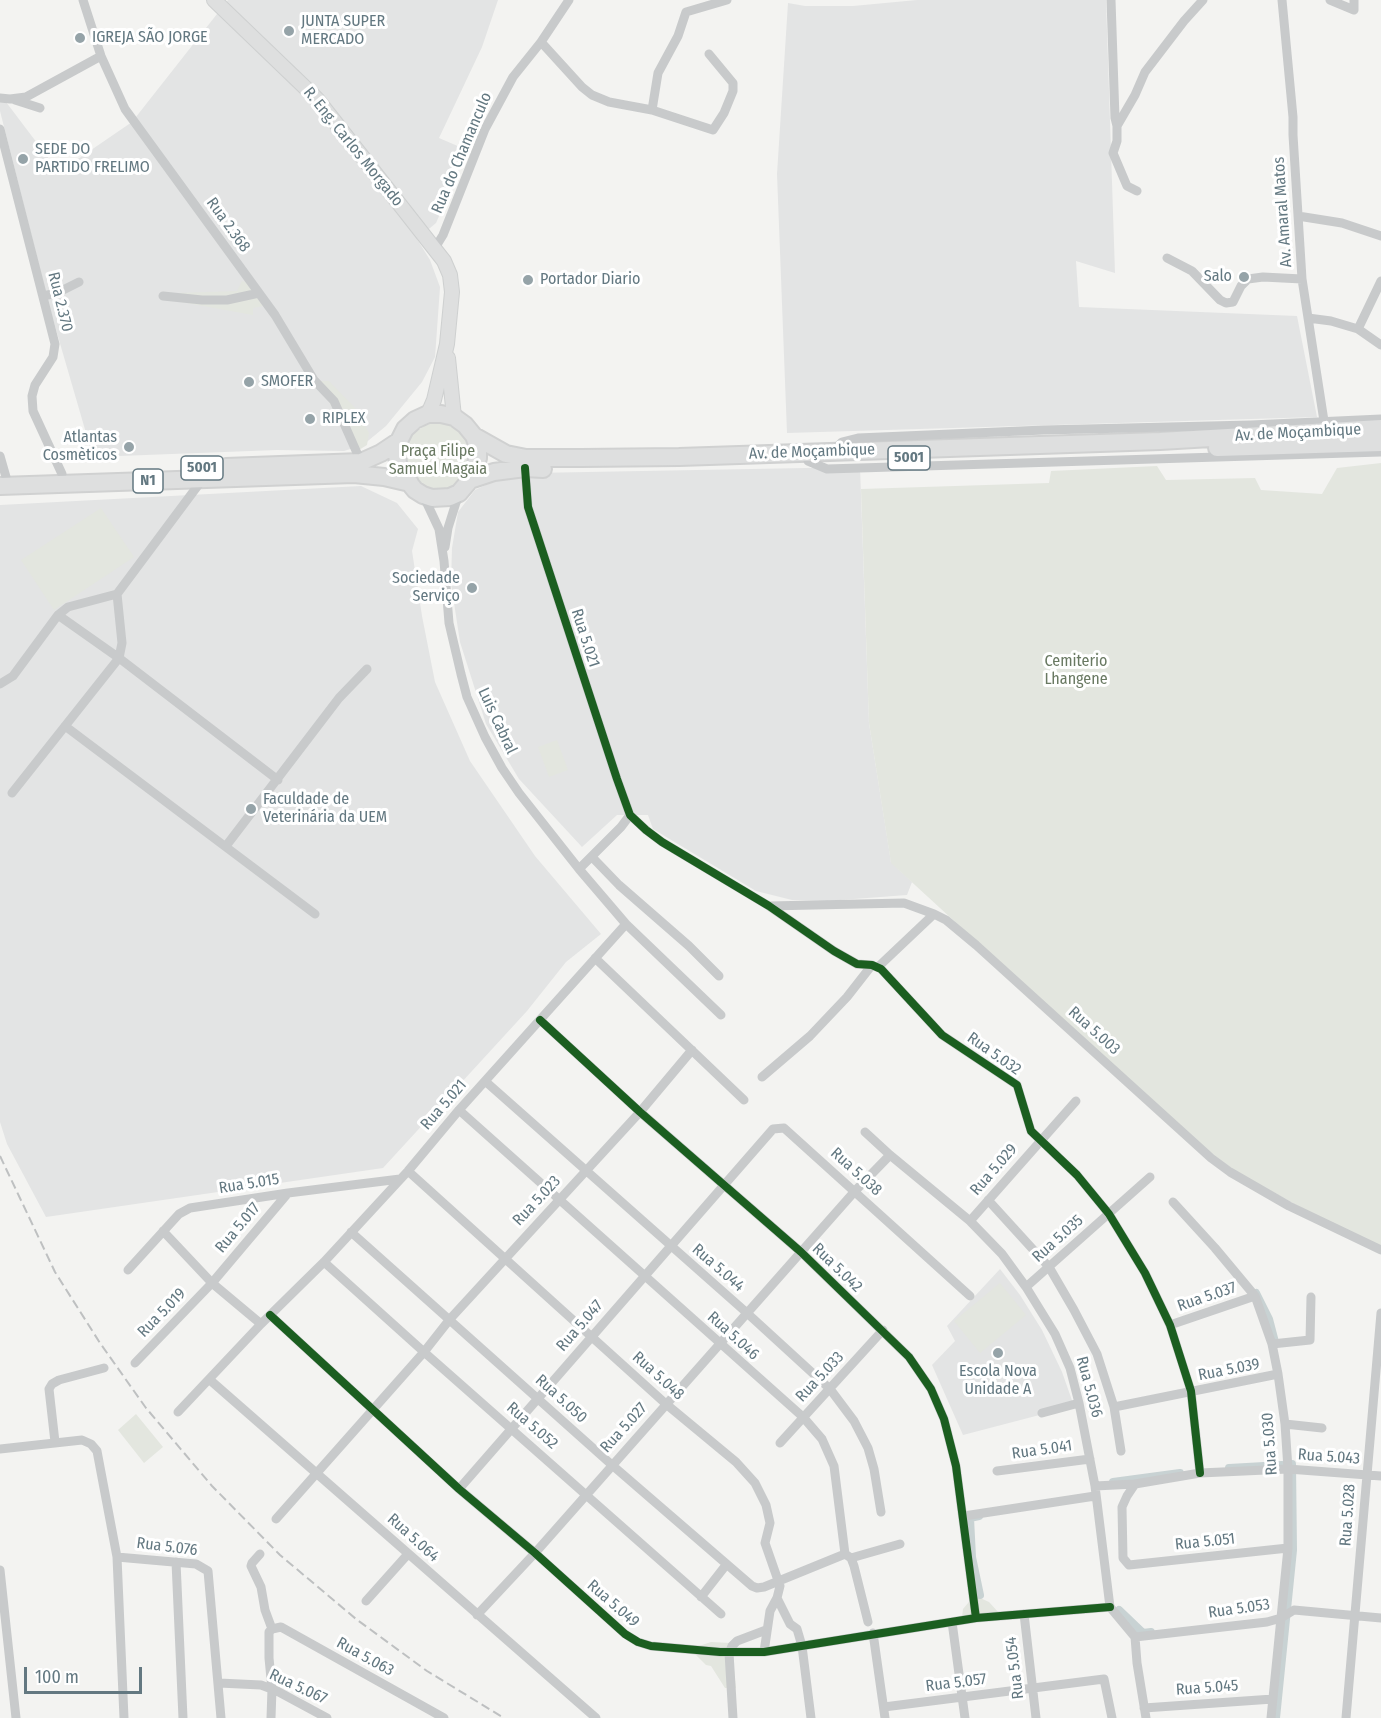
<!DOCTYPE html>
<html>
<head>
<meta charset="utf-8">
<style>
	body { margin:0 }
	#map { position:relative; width:1381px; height:1718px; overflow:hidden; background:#f3f3f1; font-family:"Fira Sans Condensed",sans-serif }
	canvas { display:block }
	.scale { position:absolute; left:24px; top:1667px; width:118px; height:27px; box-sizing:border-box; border:3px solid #637881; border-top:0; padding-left:8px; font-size:18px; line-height:21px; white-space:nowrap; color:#637881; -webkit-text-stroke:4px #fff; paint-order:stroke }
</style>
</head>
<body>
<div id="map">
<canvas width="1381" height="1718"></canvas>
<div class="scale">100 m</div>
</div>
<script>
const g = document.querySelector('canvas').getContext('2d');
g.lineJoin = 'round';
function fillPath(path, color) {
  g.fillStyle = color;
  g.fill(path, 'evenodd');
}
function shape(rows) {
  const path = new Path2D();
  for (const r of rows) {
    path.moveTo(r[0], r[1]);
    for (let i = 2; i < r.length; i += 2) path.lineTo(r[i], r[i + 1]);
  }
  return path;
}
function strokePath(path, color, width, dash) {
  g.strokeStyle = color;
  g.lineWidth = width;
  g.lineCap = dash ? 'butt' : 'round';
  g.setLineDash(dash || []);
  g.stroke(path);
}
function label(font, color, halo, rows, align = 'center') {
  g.font = font + ' "Fira Sans Condensed",sans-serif';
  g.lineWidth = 6;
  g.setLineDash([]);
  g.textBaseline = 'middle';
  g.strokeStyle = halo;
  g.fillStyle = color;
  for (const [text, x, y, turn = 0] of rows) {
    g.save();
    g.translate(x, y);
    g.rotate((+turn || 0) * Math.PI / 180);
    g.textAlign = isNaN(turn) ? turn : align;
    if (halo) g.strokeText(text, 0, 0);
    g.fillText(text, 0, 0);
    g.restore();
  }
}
fillPath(shape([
	[228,0,498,0,482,47,439,138,460,147,440,214,436,223,417,239,430,260,440,287,435,357,422,382,386,426,363,445,344,451,277,450,93,457,50,309,0,111,0,102,6,102,59,172,132,122],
	[917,0,1106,0,1115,273,1076,261,1079,307,1297,316,1317,417,787,433,777,174,788,3,805,6,853,6],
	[860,467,869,723,891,862,912,882,907,895,827,901,792,900,756,891,653,829,648,815,617,815,582,847,519,779,486,724,460,642,451,583,452,548,458,512,475,490,496,480,533,473],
	[361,486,397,503,418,529,412,551,422,616,435,682,470,761,535,856,601,934,566,962,527,1011,383,1168,46,1217,7,1144,0,1122,0,505],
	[1000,1269,1020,1295,1042,1330,1062,1372,1074,1406,963,1435,932,1365,955,1341,947,1326]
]), '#e3e4e4');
fillPath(shape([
	[242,281,246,282,263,306,253,308,253,315,165,299,176,293,237,291],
	[319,381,329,381,356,409,369,433,367,445,354,453],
	[438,421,454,425,476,447,459,493,411,489,400,457,411,435,426,425],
	[1381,463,1381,1246,1302,1208,1238,1173,1186,1134,891,863,869,723,861,489,1049,483,1051,471,1157,466,1166,480,1255,478,1261,490,1322,494,1337,468],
	[101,508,134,557,54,610,21,560],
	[557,740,568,770,549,777,538,747],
	[1000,1283,1026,1315,980,1353,954,1321],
	[136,1414,163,1447,144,1463,118,1430],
	[973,1597,978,1597,989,1602,999,1613,962,1617,963,1609],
	[711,1642,731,1643,736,1688,725,1688,711,1666,706,1665,696,1655,693,1648]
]), '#e3e6df');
strokePath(shape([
	[1256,1293,1269,1319,1275,1342],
	[1229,1468,1282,1465],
	[1113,1482,1180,1473],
	[979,1516,970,1518,972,1557,980,1595],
	[1119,1610,1143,1633,1151,1632],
	[1276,1718,1293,1550,1292,1464]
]), '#c8d2d3', 8);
const secondary = shape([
	[214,0,317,99,444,261,450,275,452,292,447,344,434,400,428,414],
	[448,358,454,417]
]);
const highway = shape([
	[428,414,441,414,454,417,465,425,474,436,478,447,478,458,470,480,459,493,450,497,432,498,423,495,415,490,402,474,398,464,397,452,399,441,405,429,415,420,428,414],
	[474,436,506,454,526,458,581,458,679,457,1160,441,1381,428],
	[1217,448,1381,443],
	[226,467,361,462,381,453,399,441],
	[470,480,494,472,525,468,543,469],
	[0,486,354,474,384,477,410,483]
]);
strokePath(secondary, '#ced0d0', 16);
strokePath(highway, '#d0d1d1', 20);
strokePath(shape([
	[83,0,101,56,125,109,275,315,314,380,334,401,361,462],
	[569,0,541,42,582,87,592,95,609,102,652,110,713,130,724,113,733,91,733,83,709,54],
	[1111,0,1115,118,1117,126],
	[1282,0,1293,117,1293,135,1302,279,1324,421],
	[1330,0,1354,10,1354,0],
	[0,98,10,99,26,97,101,56],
	[15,100,40,108],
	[652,110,658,73,678,36,686,12,727,0],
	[0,129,55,344,53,357,35,385,32,396,33,411,62,474],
	[1137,191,1127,186,1113,153,1117,141,1117,126,1135,95,1145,72,1184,21,1203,0],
	[1298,216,1342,223,1381,236],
	[435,248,443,235,485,129,513,77,541,42],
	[1167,258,1192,271,1220,300,1226,303,1233,302,1241,286,1248,279,1263,277,1302,279],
	[43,296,57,293,79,282],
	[163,296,202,300,227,300,259,293],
	[1308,318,1331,321,1358,329,1381,281],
	[1358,329,1381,345],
	[833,451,842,442,858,438,1044,430,1251,425,1381,419],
	[0,456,6,477],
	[808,461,827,469,1381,452],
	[525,468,528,507,617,779,630,815,646,830,662,842,769,906,834,951,857,964,872,965,881,969,942,1035,1017,1085,1031,1131,1077,1175,1109,1214,1145,1273,1170,1325,1191,1391,1200,1473],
	[445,547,448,528,459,493],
	[58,615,119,658,278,780],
	[0,684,13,676,58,615,68,607,117,594,202,480],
	[65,726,315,914],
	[12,793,119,658,122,643,117,594],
	[226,846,339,698,367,669],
	[592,857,619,885,689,946,719,976],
	[579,869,621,827,630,815],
	[769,906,904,903,934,914,946,920,976,945,1211,1158,1230,1172,1289,1206,1381,1250],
	[626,924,721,1015],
	[595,958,744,1100],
	[878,967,934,914],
	[540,1020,640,1112,801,1252,909,1357,931,1389,944,1419,956,1466,976,1618],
	[762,1077,810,1036,847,997,872,965],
	[485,1081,747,1313,830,1389,854,1421,868,1448,874,1469,881,1512],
	[459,1110,803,1417,822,1439,834,1466,845,1554],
	[865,1132,890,1155,970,1221,1002,1254,1026,1287,1055,1334,1070,1368,1079,1403,1095,1486,1110,1607,1135,1637,1137,1663,1146,1718],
	[408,1171,666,1404,736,1462,755,1483,766,1505,770,1523,765,1543,780,1586,777,1598,770,1611,764,1652],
	[988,1200,1049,1267,1074,1310,1097,1354,1114,1407,1121,1451],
	[1173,1202,1215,1248,1255,1296,1272,1344,1278,1374,1285,1424,1288,1469,1288,1548,1271,1718],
	[970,1221,1076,1101],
	[163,1231,212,1283,261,1324],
	[351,1232,612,1465,752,1586,757,1588,764,1587,845,1554],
	[324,1262,424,1352,721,1614],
	[128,1270,179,1214,190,1208,288,1193,400,1179],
	[1026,1287,1150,1177],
	[270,1315,459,1489,535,1553,625,1634,638,1642,651,1646,720,1652,764,1652,976,1618,1110,1607],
	[1170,1325,1255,1296],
	[1272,1344,1310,1340,1311,1297],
	[135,1363,212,1283,288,1193],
	[210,1380,596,1718],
	[1114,1407,1278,1374],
	[178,1412,261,1324,324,1262,408,1171,459,1110,626,924,579,869,519,793,502,768,485,737,467,697,461,674,449,623,444,561,439,529,424,497],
	[1042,1413,1079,1403],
	[1285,1424,1322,1428],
	[55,1442,49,1389,52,1384,59,1380,104,1368],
	[780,1443,883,1330],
	[0,1449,82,1440,91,1444,97,1451,117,1557,124,1718],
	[997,1471,1090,1459],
	[1135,1484,1127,1496,1122,1507,1123,1558,1129,1565,1288,1548],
	[1095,1486,1135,1484,1200,1473,1288,1469,1381,1476],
	[459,1489,773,1129,784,1128,970,1296],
	[964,1516,1095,1496],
	[276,1519,424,1352,450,1319,640,1112,692,1050],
	[260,1554,252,1563,251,1566,261,1587,265,1610,272,1629],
	[845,1554,851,1558,854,1566,868,1622],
	[117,1557,196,1564,208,1571,221,1718],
	[851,1558,900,1544],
	[176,1562,183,1718],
	[0,1570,16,1718],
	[701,1597,726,1565],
	[777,1598,790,1624,797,1629,802,1646,811,1718],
	[366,1601,408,1554],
	[1024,1614,1036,1718],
	[477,1615,535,1553,855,1191,890,1155],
	[952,1622,965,1718],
	[272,1629,281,1627,444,1718],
	[873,1633,885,1718],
	[1135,1637,1267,1622,1281,1618,1294,1610,1381,1618],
	[219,1683,261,1685,277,1691,327,1718],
	[884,1707,1104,1679,1112,1718],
	[1144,1708,1273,1699],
	[271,1718,272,1689,269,1658,269,1632,272,1629],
	[733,1718,729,1653,732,1646,737,1641,766,1630],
	[1346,1718,1381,1313]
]), '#c8cacb', 9);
strokePath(secondary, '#dedfdf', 14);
strokePath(highway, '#dedfdf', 16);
strokePath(shape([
	[0,1156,55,1272,100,1343,146,1408,212,1486,280,1555,356,1619,427,1671,504,1718]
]), '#bec0c1', 2, [9, 4.5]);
strokePath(shape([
	[525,468,528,507,617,779,630,815,646,830,662,842,769,906,834,951,857,964,872,965,881,969,942,1035,1017,1085,1031,1131,1077,1175,1109,1214,1145,1273,1170,1325,1191,1391,1200,1473],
	[540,1020,640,1112,801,1252,909,1357,931,1389,944,1419,956,1466,976,1618],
	[270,1315,459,1489,535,1553,625,1634,638,1642,651,1646,720,1652,764,1652,976,1618,1110,1607]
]), '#1b5e20', 8);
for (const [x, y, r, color] of [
	[289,31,6,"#95a3a8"],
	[80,38,6,"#95a3a8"],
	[23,159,6,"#95a3a8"],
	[1244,277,6,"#95a3a8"],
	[528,280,6,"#95a3a8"],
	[249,382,6,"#95a3a8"],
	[310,419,6,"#95a3a8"],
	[129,447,6,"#95a3a8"],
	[472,588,6,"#95a3a8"],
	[251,809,6,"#95a3a8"],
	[998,1353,6,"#95a3a8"]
]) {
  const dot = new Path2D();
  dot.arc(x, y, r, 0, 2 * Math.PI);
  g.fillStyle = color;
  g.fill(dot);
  strokePath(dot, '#fff', 2);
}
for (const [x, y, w] of [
	[909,458,42],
	[202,468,42],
	[148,481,30]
]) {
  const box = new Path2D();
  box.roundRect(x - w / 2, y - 12, w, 24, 4.5);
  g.fillStyle = '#fff';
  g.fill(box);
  strokePath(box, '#637881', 1.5);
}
label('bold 15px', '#637881', null, [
	["5001",909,458],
	["5001",202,468],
	["N1",148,481]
]);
label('16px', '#637881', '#fff', [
	["JUNTA SUPER",301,22],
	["MERCADO",301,40],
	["IGREJA SÃO JORGE",92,38],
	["SEDE DO",35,150],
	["PARTIDO FRELIMO",35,168],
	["Salo",1232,277,"right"],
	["Portador Diario",540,280],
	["SMOFER",261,382],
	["RIPLEX",322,419],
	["Atlantas",117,438,"right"],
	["Cosmèticos",117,456,"right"],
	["Sociedade",460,579,"right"],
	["Serviço",460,597,"right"],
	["Faculdade de",263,800],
	["Veterinária da UEM",263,818],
	["Escola Nova",998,1372,"center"],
	["Unidade A",998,1390,"center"]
], 'left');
label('16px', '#637881', '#fff', [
	["R. Eng. Carlos Morgado",353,147,51],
	["Rua do Chamanculo",462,153,-67],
	["Av. Amaral Matos",1283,212,-94],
	["Rua 2.368",228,225,54],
	["Rua 2.370",60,302,76],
	["Av. de Moçambique",1298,433,-3],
	["Av. de Moçambique",812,452,-2],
	["Rua 5.021",585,638,72],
	["Luis Cabral",497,721,65],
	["Rua 5.003",1094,1031,42],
	["Rua 5.032",994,1054,35],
	["Rua 5.021",444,1105,-49],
	["Rua 5.029",994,1170,-49],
	["Rua 5.038",856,1172,42],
	["Rua 5.015",249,1184,-9],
	["Rua 5.023",537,1201,-47],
	["Rua 5.017",238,1228,-50],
	["Rua 5.035",1058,1239,-42],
	["Rua 5.044",718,1268,41],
	["Rua 5.042",837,1268,44],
	["Rua 5.037",1207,1297,-19],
	["Rua 5.019",162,1313,-46],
	["Rua 5.047",580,1326,-49],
	["Rua 5.046",733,1336,42],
	["Rua 5.039",1229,1370,-11],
	["Rua 5.048",658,1376,42],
	["Rua 5.033",820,1377,-47],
	["Rua 5.036",1089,1387,75],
	["Rua 5.050",561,1399,42],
	["Rua 5.052",532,1426,41],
	["Rua 5.027",624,1428,-48],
	["Rua 5.030",1270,1444,-94],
	["Rua 5.041",1042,1450,-8],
	["Rua 5.043",1329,1457,4],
	["Rua 5.028",1348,1515,-86],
	["Rua 5.064",413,1538,42],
	["Rua 5.051",1205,1542,-6],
	["Rua 5.076",167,1547,7],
	["Rua 5.049",613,1604,41],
	["Rua 5.053",1239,1609,-8],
	["Rua 5.063",365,1657,29],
	["Rua 5.054",1015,1668,-97],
	["Rua 5.057",956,1683,-7],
	["Rua 5.067",298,1687,25],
	["Rua 5.045",1207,1688,-4]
]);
label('16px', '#697962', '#fff', [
	["Praça Filipe",438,452],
	["Samuel Magaia",438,470],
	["Cemiterio",1076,662],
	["Lhangene",1076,680]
]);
</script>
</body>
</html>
